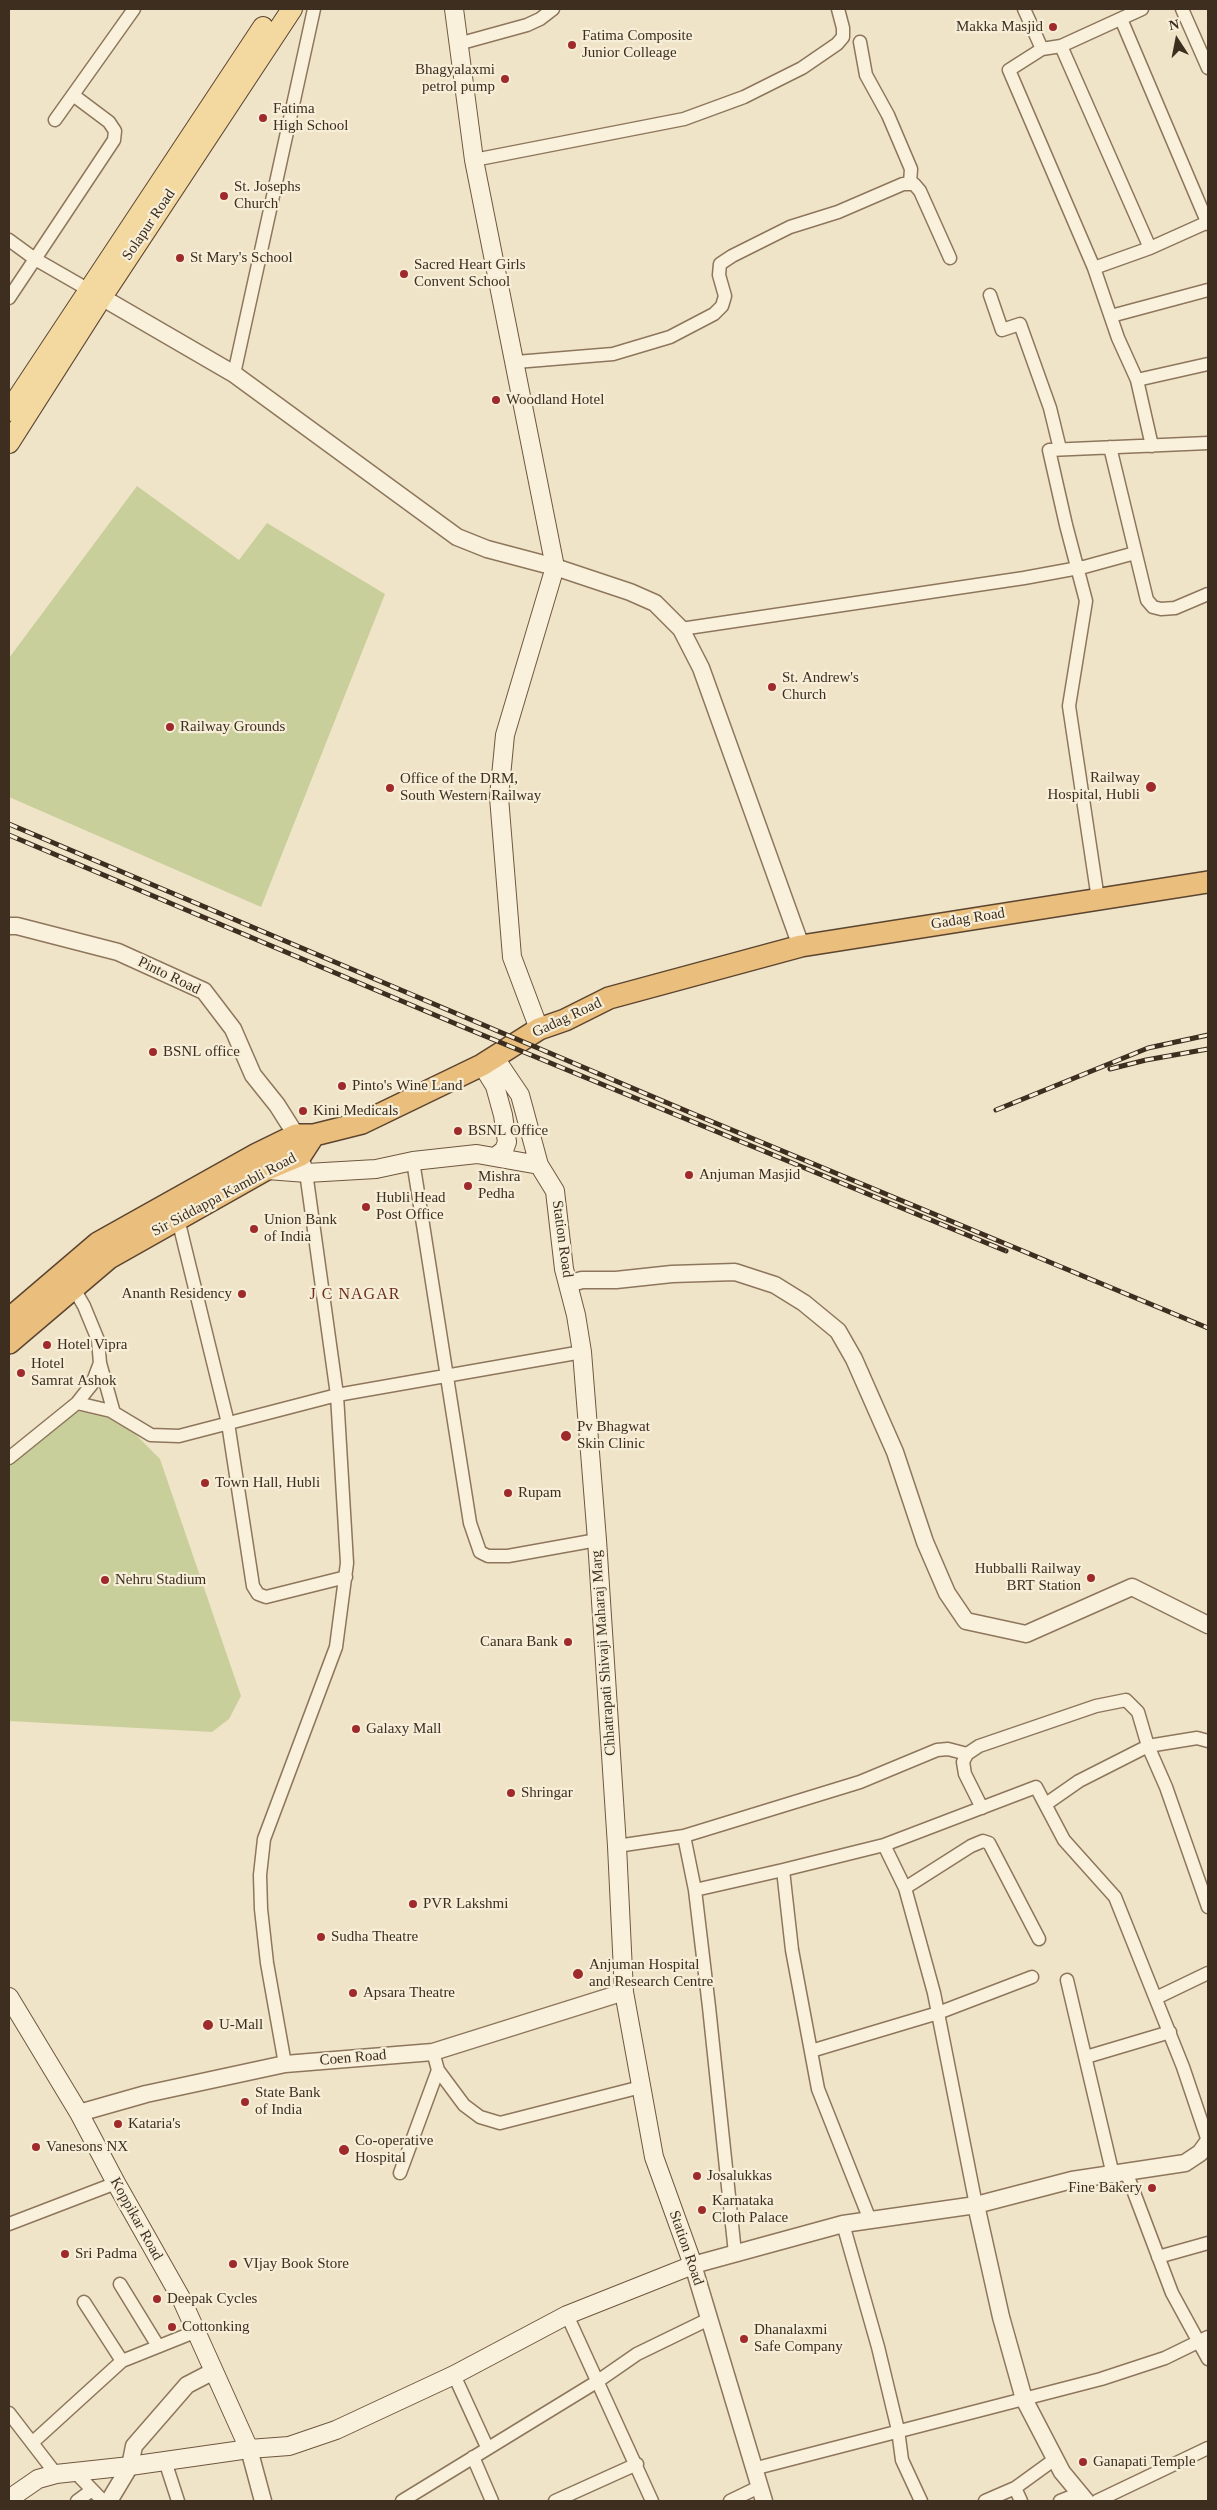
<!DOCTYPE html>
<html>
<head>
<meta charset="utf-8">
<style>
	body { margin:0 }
	#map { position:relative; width:1217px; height:2510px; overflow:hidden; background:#f0e4c8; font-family:"Times New Roman",serif }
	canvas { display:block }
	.frame { position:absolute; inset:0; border:10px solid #3d2e20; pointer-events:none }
	.north { position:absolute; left:1152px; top:15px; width:50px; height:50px; -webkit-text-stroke:4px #f7eed8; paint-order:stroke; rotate:349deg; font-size:14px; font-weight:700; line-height:20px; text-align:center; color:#3d2e20 }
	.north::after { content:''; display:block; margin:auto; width:18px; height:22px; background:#3d2e20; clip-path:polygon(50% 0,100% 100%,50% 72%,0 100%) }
</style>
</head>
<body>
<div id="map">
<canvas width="1217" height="2510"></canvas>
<div class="frame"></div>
<div class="north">N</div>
</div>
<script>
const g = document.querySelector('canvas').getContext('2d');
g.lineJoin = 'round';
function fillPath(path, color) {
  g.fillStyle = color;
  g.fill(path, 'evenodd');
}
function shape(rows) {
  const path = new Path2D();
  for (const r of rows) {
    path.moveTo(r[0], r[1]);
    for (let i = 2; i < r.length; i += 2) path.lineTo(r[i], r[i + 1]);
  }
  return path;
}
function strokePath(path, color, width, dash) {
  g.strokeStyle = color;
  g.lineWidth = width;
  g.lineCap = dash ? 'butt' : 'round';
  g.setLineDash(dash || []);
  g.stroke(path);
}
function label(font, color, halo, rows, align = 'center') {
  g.font = font + ' "Times New Roman",serif';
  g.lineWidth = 4.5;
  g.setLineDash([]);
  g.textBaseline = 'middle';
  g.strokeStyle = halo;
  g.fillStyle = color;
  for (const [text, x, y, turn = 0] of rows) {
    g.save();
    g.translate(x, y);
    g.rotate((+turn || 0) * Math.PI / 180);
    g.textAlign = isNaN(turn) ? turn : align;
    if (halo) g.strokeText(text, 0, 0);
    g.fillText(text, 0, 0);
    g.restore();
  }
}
fillPath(shape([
	[137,486,239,560,267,523,385,594,261,907,9,797,9,658],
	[77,1411,108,1418,135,1434,160,1459,241,1696,229,1719,212,1732,9,1721,9,1464]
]), '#c9cf9b');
const minor = shape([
	[1024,9,1042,49],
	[1142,9,1061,46,1042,49,1009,70,1094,268,1150,248,1208,222],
	[1182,9,1208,68],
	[1121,19,1208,224],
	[860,42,866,75,888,115,911,169,910,183],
	[458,44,527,25,540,19,553,9],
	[1061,46,1150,248],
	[73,95,109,122,115,131,114,140,35,259,89,290],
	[55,120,134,9],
	[474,160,684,119,744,97,802,68,837,44,843,37,843,28,838,9],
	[9,240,35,259,9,298],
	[1094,268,1118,338,1137,380,1152,446],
	[990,295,1002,330,1020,324,1050,408,1060,449],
	[1111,316,1208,290],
	[516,362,613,354,670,337,714,314,722,306,725,296,719,275,720,264,732,256,790,227,838,212,903,184,914,184,920,191,950,258],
	[234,374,314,9],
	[1137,380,1208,364],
	[1110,447,1147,600,1153,607,1161,609,1175,608,1208,594],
	[681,629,1024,578,1084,567,1135,553],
	[1098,899,1069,706,1086,601,1066,525,1049,450,1208,443],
	[413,1161,470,1523,480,1552,488,1556,508,1556,597,1540],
	[178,1219,228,1423,253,1586,258,1594,266,1597,346,1577],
	[73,1287,84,1306,98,1340,100,1363,92,1384,77,1403],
	[100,1363,114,1413],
	[9,1458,77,1403,111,1411,151,1435,179,1436,337,1395,582,1352],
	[1046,1804,1079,1781,1148,1746,1197,1738,1208,1741],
	[982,1808,965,1774,963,1762,967,1754,979,1746,1096,1706,1126,1700,1138,1712,1148,1746,1166,1787,1208,1907],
	[684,1836,695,1890,709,2007,735,2253],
	[884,1845,905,1888,934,1993,976,2205],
	[617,1846,684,1836,860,1782,937,1750,948,1749,967,1754],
	[905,1888,971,1846,983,1841,989,1843,1039,1939],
	[695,1890,783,1870],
	[1067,1980,1113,2175],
	[1156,1998,1208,1973],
	[811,2051,938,2013,1032,1977],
	[433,2052,438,2070,464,2105,480,2117,500,2123,641,2087],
	[1086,2057,1170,2032],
	[285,2064,267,1963,261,1909,260,1875,264,1839,336,1647,347,1563,337,1395,305,1165],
	[400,2173,438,2070],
	[1127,2174,1172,2293,1208,2359],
	[870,2220,818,2089,792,1950,783,1870,884,1845,1036,1787,1064,1840,1115,1897,1183,2067,1208,2141],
	[9,2224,116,2183],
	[843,2224,878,2347,898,2430,902,2460,921,2501],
	[1158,2257,1208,2243],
	[120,2284,158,2346],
	[84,2302,122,2361],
	[567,2315,652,2501],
	[454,2375,487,2447],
	[9,2413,56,2474],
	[33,2442,122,2361,197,2331],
	[473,2457,492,2501],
	[165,2461,178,2501],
	[753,2469,1101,2379,1165,2358,1208,2337],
	[75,2472,103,2501],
	[1015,2488,1021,2501],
	[77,2501,92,2490],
	[402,2501,598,2381,637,2354,709,2319],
	[555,2501,637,2464],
	[730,2501,759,2487],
	[985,2501,1015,2488,1055,2459],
	[1060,2501,1080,2493],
	[1097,2501,1208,2448]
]);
const tertiary = shape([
	[91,291,234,374,457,537,487,549,555,567,630,592,655,603,681,629,701,668,801,946],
	[9,926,17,926,118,952,204,991,233,1029,253,1075,277,1105,296,1135,299,1145],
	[568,1284,582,1280,616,1280,672,1274,735,1272,775,1285,804,1303,838,1331,854,1359,895,1452,925,1542,947,1593,966,1621,1026,1634,1132,1587,1208,1625],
	[79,2113,146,2094,285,2064,433,2052,624,1992],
	[976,2205,1001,2317,1024,2399,1062,2472,1086,2501],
	[249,2449,263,2501],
	[109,2501,130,2466,134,2446,187,2385,214,2371],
	[764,2501,693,2265,843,2224,976,2205,1072,2180,1185,2163,1200,2153,1208,2142]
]);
const secondary = shape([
	[454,9,474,160,555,567,505,735,499,797,512,957,539,1029],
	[482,1065,495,1086,503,1115,507,1142,504,1150,495,1157],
	[267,1170,307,1173,376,1169,413,1161,477,1154,539,1165],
	[9,1997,79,2113,116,2183,181,2298,249,2449],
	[9,2499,38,2479,56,2474,130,2466,249,2449,289,2446,336,2430,454,2375,567,2315,693,2265,654,2157,624,1992,617,1846,597,1540,582,1352,576,1315,564,1269,555,1191,539,1165,520,1095,495,1058]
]);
const primary = shape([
	[9,411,263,27],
	[9,443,102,297,292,9]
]);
const trunk = shape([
	[9,1319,98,1243,257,1154,296,1135,314,1135,362,1123,482,1065,539,1029,565,1020,609,998,801,946,1208,882],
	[9,1343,109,1258,265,1170,301,1155,314,1135]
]);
strokePath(minor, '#8d765c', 15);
strokePath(tertiary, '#8d765c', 19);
strokePath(secondary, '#6f573f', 20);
strokePath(primary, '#5b4430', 22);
strokePath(trunk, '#5b4430', 24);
strokePath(minor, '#faf1dc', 12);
strokePath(tertiary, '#faf1dc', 16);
strokePath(secondary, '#faf1dc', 18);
strokePath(primary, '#f3d9a0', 20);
strokePath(trunk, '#eabe7c', 21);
const rail = shape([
	[9,824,696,1115,1208,1328],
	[9,835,468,1029,1006,1251],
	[1110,1069,1146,1060,1208,1049],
	[996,1110,1148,1048,1208,1035]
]);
strokePath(rail, '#3d2e20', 5);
strokePath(rail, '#f7eed8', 3, [9]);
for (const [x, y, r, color] of [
	[1053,27,5,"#9e2a2b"],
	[572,45,5,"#9e2a2b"],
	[505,79,5,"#9e2a2b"],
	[263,118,5,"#9e2a2b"],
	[224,196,5,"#9e2a2b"],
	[180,258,5,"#9e2a2b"],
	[404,274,5,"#9e2a2b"],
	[496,400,5,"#9e2a2b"],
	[772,687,5,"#9e2a2b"],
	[170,727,5,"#9e2a2b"],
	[1151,787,6,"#9e2a2b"],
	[390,788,5,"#9e2a2b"],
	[153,1052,5,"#9e2a2b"],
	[342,1086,5,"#9e2a2b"],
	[303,1111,5,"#9e2a2b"],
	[458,1131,5,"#9e2a2b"],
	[689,1175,5,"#9e2a2b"],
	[468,1186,5,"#9e2a2b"],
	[366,1207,5,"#9e2a2b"],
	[254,1229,5,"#9e2a2b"],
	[242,1294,5,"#9e2a2b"],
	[47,1345,5,"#9e2a2b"],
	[21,1373,5,"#9e2a2b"],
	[566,1436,6,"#9e2a2b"],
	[205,1483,5,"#9e2a2b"],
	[508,1493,5,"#9e2a2b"],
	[1091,1578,5,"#9e2a2b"],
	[105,1580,5,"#9e2a2b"],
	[568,1642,5,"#9e2a2b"],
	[356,1729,5,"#9e2a2b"],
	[511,1793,5,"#9e2a2b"],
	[413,1904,5,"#9e2a2b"],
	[321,1937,5,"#9e2a2b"],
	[578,1974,6,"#9e2a2b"],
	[353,1993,5,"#9e2a2b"],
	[208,2025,6,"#9e2a2b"],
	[245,2102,5,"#9e2a2b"],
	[118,2124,5,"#9e2a2b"],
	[36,2147,5,"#9e2a2b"],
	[344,2150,6,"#9e2a2b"],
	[697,2176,5,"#9e2a2b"],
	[1152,2188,5,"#9e2a2b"],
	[702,2210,5,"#9e2a2b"],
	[65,2254,5,"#9e2a2b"],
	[233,2264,5,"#9e2a2b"],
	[157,2299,5,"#9e2a2b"],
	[172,2327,5,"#9e2a2b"],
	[744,2339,5,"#9e2a2b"],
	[1083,2462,5,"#9e2a2b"]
]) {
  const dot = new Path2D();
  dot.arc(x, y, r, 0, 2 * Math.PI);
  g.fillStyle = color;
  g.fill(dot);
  strokePath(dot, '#f7eed8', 2);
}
label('15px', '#3d2e20', '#f7eed8', [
	["Makka Masjid",1043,27,"right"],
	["Fatima Composite",582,36],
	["Junior Colleage",582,53],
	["Bhagyalaxmi",495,70,"right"],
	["petrol pump",495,87,"right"],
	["Fatima",273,109],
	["High School",273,126],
	["St. Josephs",234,187],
	["Church",234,204],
	["St Mary's School",190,258],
	["Sacred Heart Girls",414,265],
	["Convent School",414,282],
	["Woodland Hotel",506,400],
	["St. Andrew's",782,678],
	["Church",782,695],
	["Railway Grounds",180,727],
	["Railway",1140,778,"right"],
	["Hospital, Hubli",1140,795,"right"],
	["Office of the DRM,",400,779],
	["South Western Railway",400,796],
	["BSNL office",163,1052],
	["Pinto's Wine Land",352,1086],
	["Kini Medicals",313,1111],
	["BSNL Office",468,1131],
	["Anjuman Masjid",699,1175],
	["Mishra",478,1177],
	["Pedha",478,1194],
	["Hubli Head",376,1198],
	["Post Office",376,1215],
	["Union Bank",264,1220],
	["of India",264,1237],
	["Ananth Residency",232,1294,"right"],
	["Hotel Vipra",57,1345],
	["Hotel",31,1364],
	["Samrat Ashok",31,1381],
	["Pv Bhagwat",577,1427],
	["Skin Clinic",577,1444],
	["Town Hall, Hubli",215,1483],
	["Rupam",518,1493],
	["Hubballi Railway",1081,1569,"right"],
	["BRT Station",1081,1586,"right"],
	["Nehru Stadium",115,1580],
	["Canara Bank",558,1642,"right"],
	["Galaxy Mall",366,1729],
	["Shringar",521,1793],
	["PVR Lakshmi",423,1904],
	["Sudha Theatre",331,1937],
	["Anjuman Hospital",589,1965],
	["and Research Centre",589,1982],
	["Apsara Theatre",363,1993],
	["U-Mall",219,2025],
	["State Bank",255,2093],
	["of India",255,2110],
	["Kataria's",128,2124],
	["Co-operative",355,2141],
	["Hospital",355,2158],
	["Vanesons NX",46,2147],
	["Josalukkas",707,2176],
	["Fine Bakery",1142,2188,"right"],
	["Karnataka",712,2201],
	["Cloth Palace",712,2218],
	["Sri Padma",75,2254],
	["VIjay Book Store",243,2264],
	["Deepak Cycles",167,2299],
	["Cottonking",182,2327],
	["Dhanalaxmi",754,2330],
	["Safe Company",754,2347],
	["Ganapati Temple",1093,2462]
], 'left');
label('15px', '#3d2e20', '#f7eed8', [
	["Solapur Road",149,225,-56],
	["Gadag Road",968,919,-9],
	["Pinto Road",169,976,26],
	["Gadag Road",567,1018,-25],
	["Sir Siddappa Kambli Road",224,1195,-28],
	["Station Road",562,1239,82],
	["Chhatrapati Shivaji Maharaj Marg",604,1653,-94],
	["Coen Road",353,2058,-5],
	["Koppikar Road",136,2219,61],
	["Station Road",686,2248,71]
]);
g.letterSpacing = '1px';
label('16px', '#6b2e1e', '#f7eed8', [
	["J C NAGAR",355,1295]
]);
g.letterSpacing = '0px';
</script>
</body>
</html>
